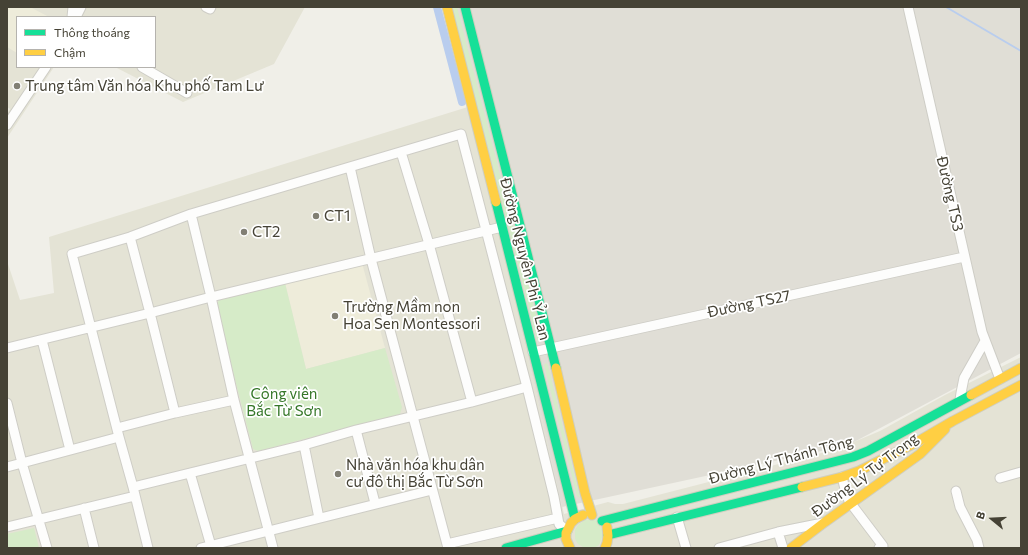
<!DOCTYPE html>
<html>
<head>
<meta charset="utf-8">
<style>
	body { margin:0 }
	#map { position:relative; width:1028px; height:555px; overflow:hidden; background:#f0efe8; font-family:Commissioner,sans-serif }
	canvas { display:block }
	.frame { position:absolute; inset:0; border:8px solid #454235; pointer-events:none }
	.legend { position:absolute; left:16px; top:16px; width:140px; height:52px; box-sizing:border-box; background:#fff; border:1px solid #b5b3ae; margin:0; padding:5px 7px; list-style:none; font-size:12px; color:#454235 }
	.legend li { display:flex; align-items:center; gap:8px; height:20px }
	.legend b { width:20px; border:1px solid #b5b3ae }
	.north { position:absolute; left:972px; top:499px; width:40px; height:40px; -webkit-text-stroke:3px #fff; paint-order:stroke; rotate:288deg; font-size:11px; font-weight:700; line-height:16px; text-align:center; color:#454235 }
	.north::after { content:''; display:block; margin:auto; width:14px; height:18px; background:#454235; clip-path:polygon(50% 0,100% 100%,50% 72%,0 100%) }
</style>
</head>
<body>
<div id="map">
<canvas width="1028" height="555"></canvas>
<div class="frame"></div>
<ul class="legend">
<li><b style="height:5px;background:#16e098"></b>Thông thoáng</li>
<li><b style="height:5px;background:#ffcf43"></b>Chậm</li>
</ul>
<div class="north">B</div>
</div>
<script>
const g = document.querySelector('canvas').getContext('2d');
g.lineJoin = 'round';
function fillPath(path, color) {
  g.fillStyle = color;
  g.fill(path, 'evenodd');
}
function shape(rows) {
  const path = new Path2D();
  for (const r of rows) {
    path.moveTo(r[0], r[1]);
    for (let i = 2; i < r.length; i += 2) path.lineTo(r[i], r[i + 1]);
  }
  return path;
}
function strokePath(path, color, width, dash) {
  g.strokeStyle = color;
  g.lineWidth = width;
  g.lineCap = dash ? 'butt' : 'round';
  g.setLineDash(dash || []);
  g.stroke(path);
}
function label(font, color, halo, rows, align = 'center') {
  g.font = font + ' Commissioner,sans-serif';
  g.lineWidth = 3.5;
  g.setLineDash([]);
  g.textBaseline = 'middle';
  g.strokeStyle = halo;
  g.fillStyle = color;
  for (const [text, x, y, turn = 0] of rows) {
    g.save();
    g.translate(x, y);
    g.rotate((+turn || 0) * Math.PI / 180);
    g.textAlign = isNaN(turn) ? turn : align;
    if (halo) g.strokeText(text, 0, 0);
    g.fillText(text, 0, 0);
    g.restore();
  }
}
fillPath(shape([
	[7,7,305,7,274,64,183,102,115,67,155,67,155,17,17,17,17,67,54,67,7,138,7,114,10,109,7,107],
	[471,106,564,514,608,502,615,504,623,504,837,449,880,431,945,395,1021,357,1021,548,7,548,7,261,20,300,54,293,49,237]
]), '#e4e3d5');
fillPath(shape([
	[445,7,1021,7,1021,353,854,442,835,448,562,507,471,106]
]), '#e0ded6');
fillPath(shape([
	[7,7,30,7,49,17,17,17,17,53,7,47],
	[362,263,385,348,306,369,285,283]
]), '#eeecda');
fillPath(shape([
	[452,7,457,7,542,338,542,341,540,341,537,340],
	[285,283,306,369,385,348,402,407,400,414,258,451,253,449,216,306,219,300],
	[546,363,548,365,580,498,577,496,544,365],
	[585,520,594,520,597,521,604,533,599,545,594,548,583,547,578,544,575,539,575,530,578,525],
	[34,528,39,548,7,548,7,534]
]), '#d6ebc8');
strokePath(shape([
	[946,7,1021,51]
]), '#b9cdee', 2);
strokePath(shape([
	[437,7,462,102]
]), '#b9cdee', 8);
const street = shape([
	[206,7,210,9,211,7],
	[908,7,982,332,1000,379],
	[72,17,73,7],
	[76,17,81,7],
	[142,67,187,93],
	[7,125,46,67],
	[401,152,429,244,472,402],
	[350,167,371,259,448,548],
	[191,214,211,297,234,400,273,548],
	[130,237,150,313,175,413],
	[42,340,70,450],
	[7,348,150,313,211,297,502,227],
	[533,352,964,257],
	[960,400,961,393,964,378,985,341],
	[7,403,22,463,47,548],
	[117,428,175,413,234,400],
	[356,430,375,503],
	[304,445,319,518],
	[7,467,119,437],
	[190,473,211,546],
	[842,477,846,493,849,501,883,546,879,548],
	[1000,478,1021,472],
	[133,487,304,445,356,430,472,402,527,387],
	[956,491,960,507,977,540,979,548],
	[84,508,94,548],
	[677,517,686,548],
	[7,527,135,496],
	[778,532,783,548],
	[447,544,558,518],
	[148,548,133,487,119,437,72,254,130,237,191,214,461,134,527,387,554,497,559,524,567,531],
	[201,548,432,490],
	[719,548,778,532,823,523]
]);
const fast = shape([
	[465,7,556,368],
	[496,202,575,519],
	[602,521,853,457,868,451,971,395],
	[608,535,802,487],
	[506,548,567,531]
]);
const slow = shape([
	[447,7,496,202],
	[556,368,585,493,592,515],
	[971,395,1021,368],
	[802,487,842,477,859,471,917,442,953,421,1021,385],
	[570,548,566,539,566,533,571,523,575,519,583,515],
	[605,548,607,543,608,536,607,527],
	[791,548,825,522,920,454,945,429]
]);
strokePath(street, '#cecdc6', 11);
strokePath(fast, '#cfcebf', 11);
strokePath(slow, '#cfcebf', 11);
strokePath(street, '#fdfdfc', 9);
strokePath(fast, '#16e098', 9);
strokePath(slow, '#ffcf43', 9);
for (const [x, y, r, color] of [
	[17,86,4,"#817f74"],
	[316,216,4,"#817f74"],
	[244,232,4,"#817f74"],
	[335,316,4,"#817f74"],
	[338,474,4,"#817f74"]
]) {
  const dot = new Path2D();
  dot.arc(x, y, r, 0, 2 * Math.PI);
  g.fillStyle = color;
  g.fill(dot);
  strokePath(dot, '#fff', 1.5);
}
label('15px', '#454235', '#fff', [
	["Trung tâm Văn hóa Khu phố Tam Lư",25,86],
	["CT1",324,216],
	["CT2",252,232],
	["Trường Mầm non",343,307],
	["Hoa Sen Montessori",343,324],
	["Nhà văn hóa khu dân",346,465],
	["cư đô thị Bắc Từ Sơn",346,482]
], 'left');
label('15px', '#454235', '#fff', [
	["Đường TS3",950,194,77],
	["Đường Nguyên Phi Ỷ Lan",525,259,76],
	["Đường TS27",749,304,-12],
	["Đường Lý Thánh Tông",781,460,-15],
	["Đường Lý Tự Trọng",865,475,-37]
]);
label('15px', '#357728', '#fff', [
	["Công viên",284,394],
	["Bắc Từ Sơn",284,411]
]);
</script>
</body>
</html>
